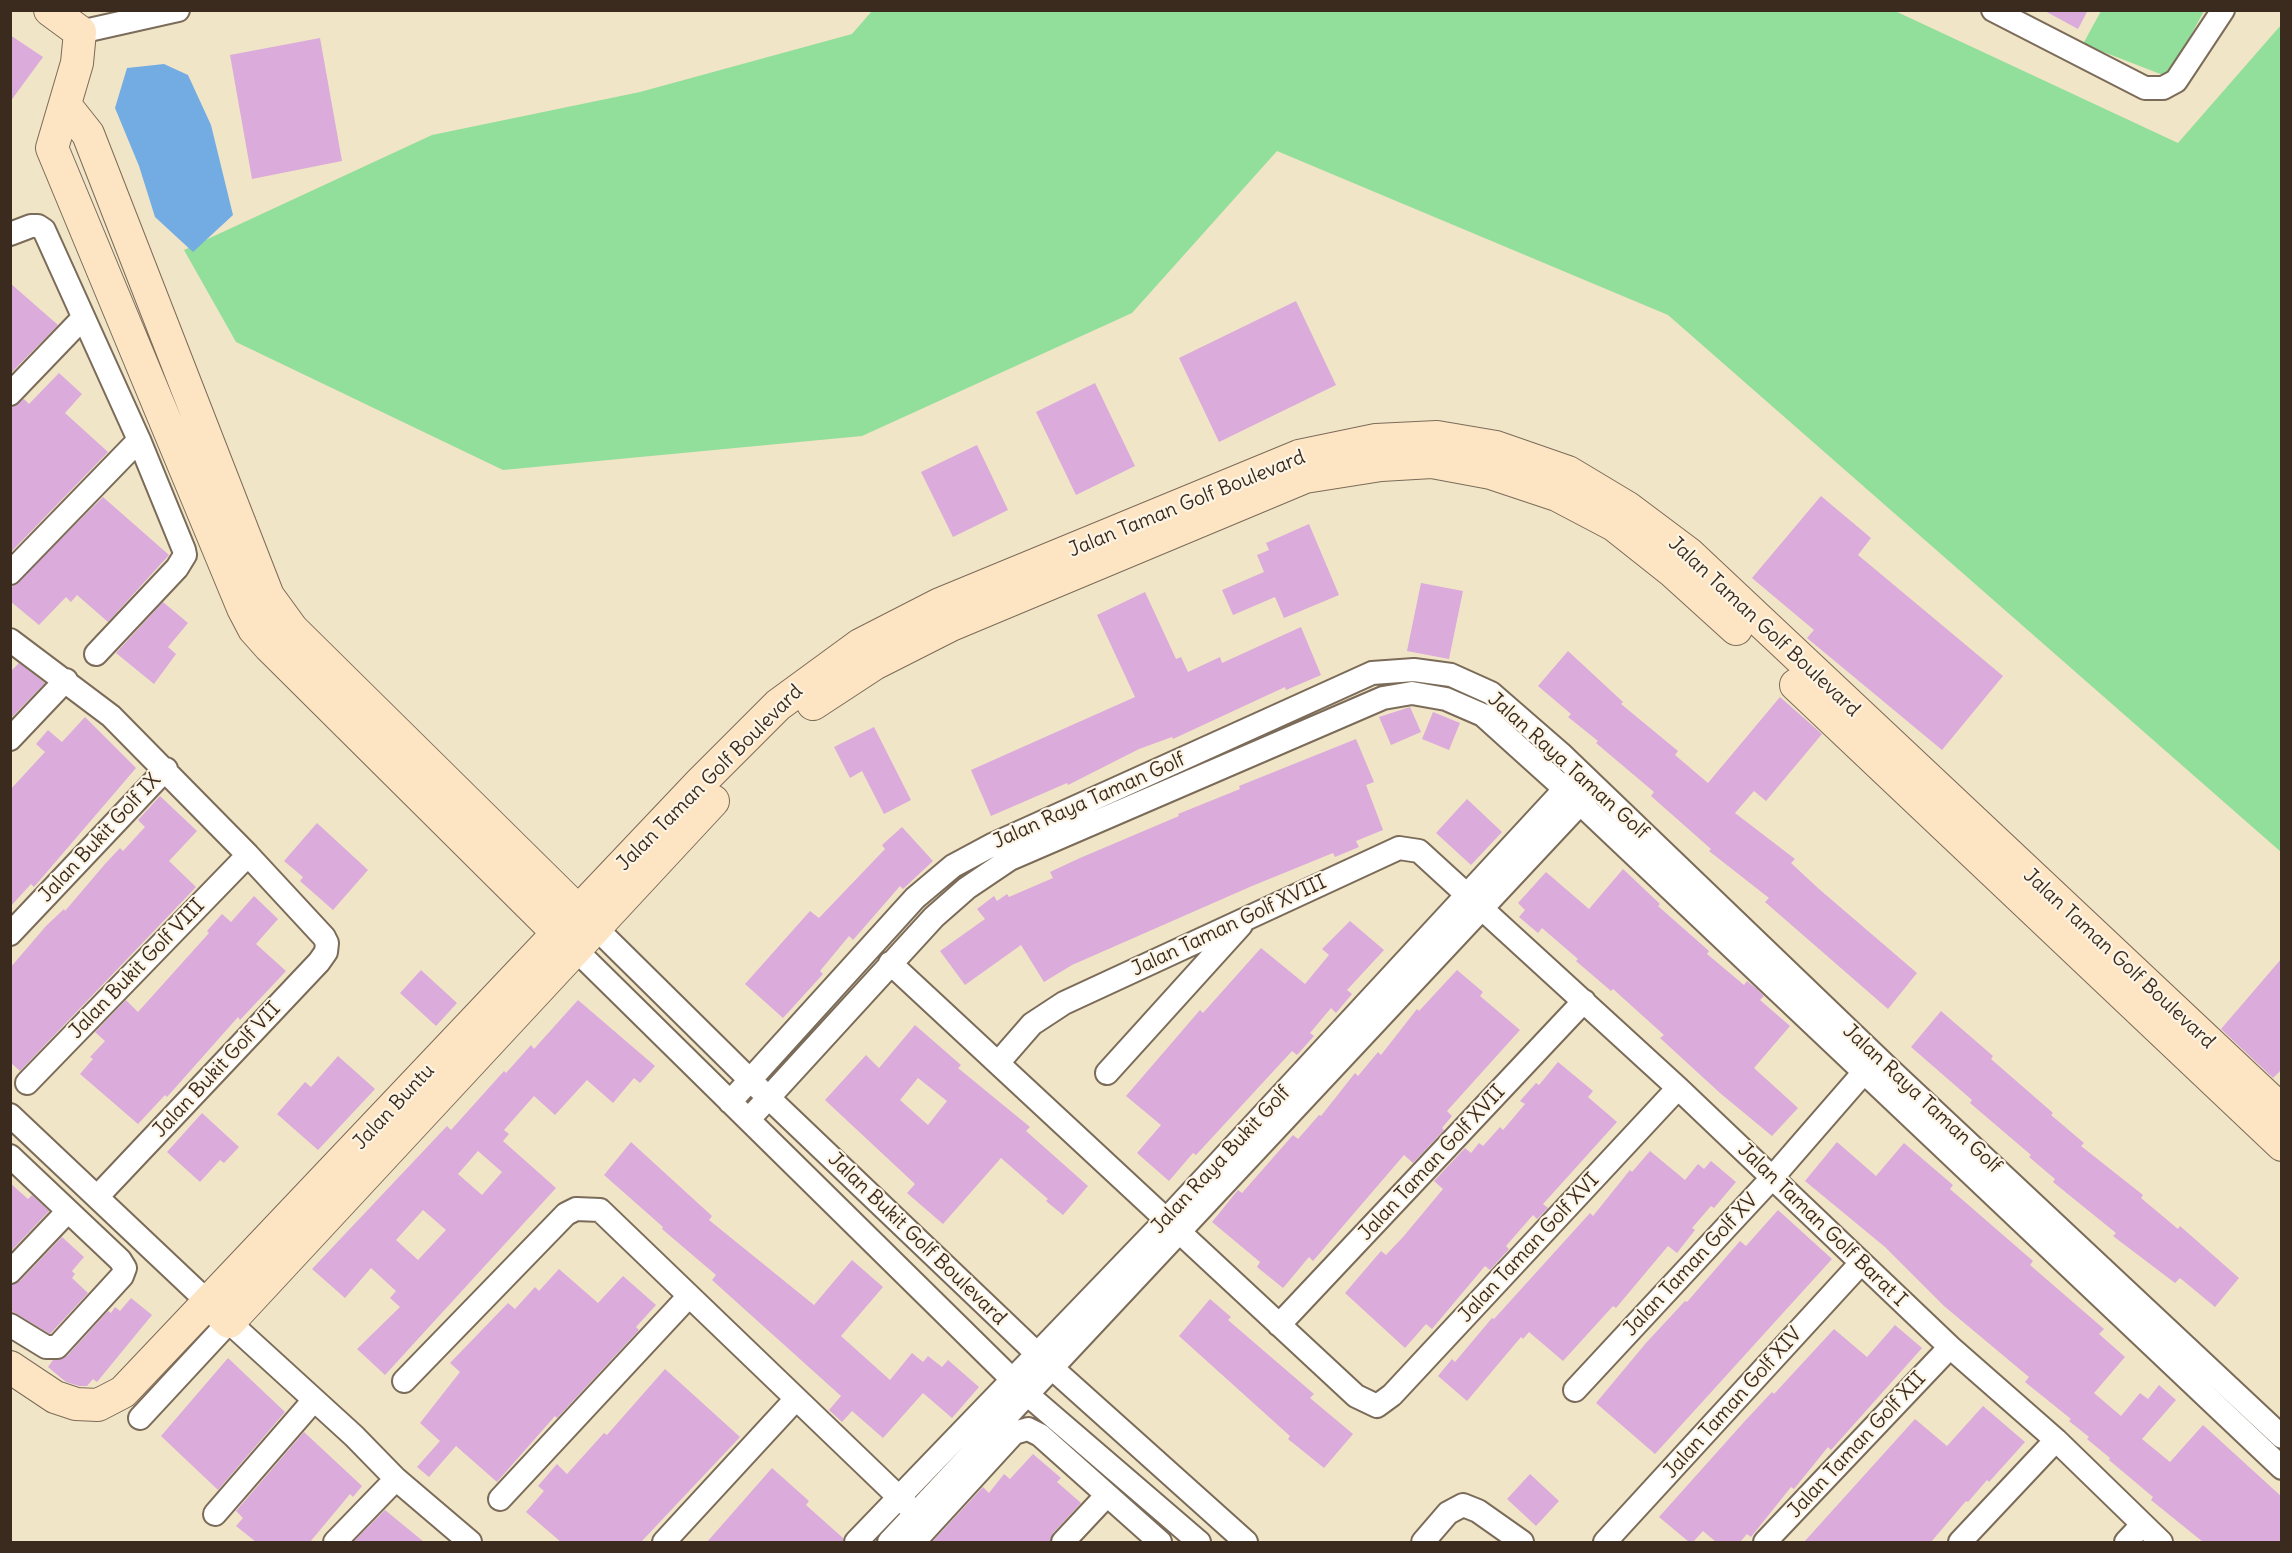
<!DOCTYPE html>
<html>
<head>
<meta charset="utf-8">
<style>
	body { margin:0 }
	#map { position:relative; width:2292px; height:1553px; overflow:hidden; background:#f1e5c7; font-family:Delius,sans-serif }
	canvas { display:block }
	.frame { position:absolute; inset:0; border:12px solid #3b2a1e; pointer-events:none }
</style>
</head>
<body>
<div id="map">
<canvas width="2292" height="1553"></canvas>
<div class="frame"></div>
</div>
<script>
const g = document.querySelector('canvas').getContext('2d');
g.lineJoin = 'round';
function fillPath(path, color) {
  g.fillStyle = color;
  g.fill(path, 'evenodd');
}
function shape(rows) {
  const path = new Path2D();
  for (const r of rows) {
    path.moveTo(r[0], r[1]);
    for (let i = 2; i < r.length; i += 2) path.lineTo(r[i], r[i + 1]);
  }
  return path;
}
function strokePath(path, color, width, dash) {
  g.strokeStyle = color;
  g.lineWidth = width;
  g.lineCap = dash ? 'butt' : 'round';
  g.setLineDash(dash || []);
  g.stroke(path);
}
function label(font, color, halo, rows, align = 'center') {
  g.font = font + ' Delius,sans-serif';
  g.lineWidth = 4.5;
  g.setLineDash([]);
  g.textBaseline = 'middle';
  g.strokeStyle = halo;
  g.fillStyle = color;
  for (const [text, x, y, turn = 0] of rows) {
    g.save();
    g.translate(x, y);
    g.rotate((+turn || 0) * Math.PI / 180);
    g.textAlign = isNaN(turn) ? turn : align;
    if (halo) g.strokeText(text, 0, 0);
    g.fillText(text, 0, 0);
    g.restore();
  }
}
fillPath(shape([
	[2149,10,2204,11,2168,77,2083,44,2101,11],
	[872,11,1895,11,2178,143,2281,25,2281,852,1668,315,1277,151,1132,313,862,436,503,470,236,342,184,250,432,135,640,92,852,34]
]), '#92de9b');
fillPath(shape([
	[164,64,188,75,211,125,233,215,193,252,155,217,139,166,115,108,127,68]
]), '#72ace2');
fillPath(shape([
	[2043,10,2088,10,2078,29],
	[10,35,43,57,10,102],
	[320,38,342,161,252,179,230,55],
	[10,283,58,325,10,374],
	[1296,301,1336,385,1219,442,1179,358],
	[59,373,82,394,65,413,108,452,10,553,10,409,24,399,29,404],
	[1095,383,1135,466,1076,495,1036,412],
	[977,445,1008,510,953,537,921,472],
	[1821,496,1871,538,1858,555,2003,676,1942,750,1807,638,1814,630,1752,578],
	[103,497,169,555,108,622,77,595,71,602,66,597,39,625,10,601,10,589],
	[1309,524,1339,595,1284,618,1275,597,1233,615,1222,590,1264,572,1257,555,1269,550,1266,543],
	[1421,583,1463,591,1449,659,1407,651],
	[1145,592,1176,659,1181,657,1188,672,1220,657,1222,663,1301,627,1321,675,1286,690,1285,687,1173,739,1172,737,1139,749,1068,785,1067,783,991,816,971,770,1135,697,1097,615],
	[163,602,188,623,168,647,176,654,154,684,116,653],
	[1568,651,1623,702,1621,704,1678,751,1675,755,1708,783,1780,697,1822,734,1766,801,1754,791,1735,813,1795,859,1791,863,1819,889,1917,973,1888,1009,1765,902,1769,898,1709,851,1711,849,1651,796,1654,792,1596,743,1598,741,1568,717,1571,714,1538,686],
	[19,663,45,683,10,719,10,672],
	[1410,707,1421,732,1391,745,1379,717],
	[1433,712,1460,723,1449,750,1422,739],
	[85,717,136,768,34,887,31,884,10,907,10,790,45,752,36,744,48,730,62,742],
	[874,727,911,800,884,814,862,771,850,778,834,747],
	[1356,739,1374,782,1366,785,1383,830,1356,841,1359,847,1335,857,1333,853,1252,886,1072,965,1044,982,1021,945,965,985,940,951,985,919,977,909,994,896,997,901,1007,894,1009,897,1053,878,1050,872,1080,858,1179,816,1178,814,1240,789,1239,786],
	[160,796,197,831,169,861,196,887,20,1071,10,1062,10,968,46,926,64,909,65,911,105,864,120,848,123,851,145,827,138,820],
	[1467,799,1502,832,1471,865,1436,833],
	[317,823,368,870,333,910,300,881,303,877,284,861],
	[902,827,933,861,903,889,900,886,853,940,849,936,820,971,823,974,783,1018,745,984,810,911,819,918,885,849,882,845],
	[1623,869,1660,904,1658,906,1709,951,1707,954,1744,985,1747,981,1757,989,1764,996,1760,1000,1790,1026,1754,1068,1798,1108,1772,1136,1720,1093,1660,1038,1664,1035,1613,989,1611,991,1576,961,1578,959,1542,928,1538,933,1519,917,1525,910,1518,903,1546,872,1589,909],
	[254,896,278,919,256,944,286,971,240,1020,238,1017,167,1097,165,1095,138,1124,80,1074,93,1059,90,1057,105,1041,95,1032,126,1000,138,1012,209,933,207,931,222,914,231,922],
	[1350,921,1384,950,1347,990,1352,994,1336,1013,1331,1008,1310,1033,1314,1036,1297,1055,1292,1051,1196,1155,1193,1153,1169,1181,1137,1153,1161,1125,1126,1096,1200,1010,1203,1013,1261,948,1305,984,1329,955,1322,949],
	[2282,958,2282,1069,2273,1078,2221,1029],
	[421,970,457,1003,436,1026,400,993],
	[1457,970,1483,992,1480,996,1520,1030,1447,1111,1452,1116,1442,1128,1444,1130,1413,1163,1404,1155,1313,1261,1309,1257,1283,1288,1257,1267,1260,1262,1212,1222,1238,1190,1242,1193,1293,1135,1298,1139,1319,1115,1321,1116,1355,1073,1358,1076,1378,1052,1381,1055,1417,1009,1419,1011],
	[578,1000,655,1066,640,1083,634,1078,613,1103,587,1080,555,1115,534,1096,504,1130,509,1134,503,1141,556,1188,385,1375,357,1349,400,1307,390,1298,396,1291,371,1268,345,1298,312,1269,447,1126,451,1130,504,1071,506,1073,531,1045,534,1049],
	[478,1151,502,1172,482,1195,458,1174],
	[423,1210,446,1230,418,1260,396,1240],
	[1941,1011,1993,1056,1991,1059,2053,1113,2051,1115,2084,1143,2081,1146,2143,1195,2141,1198,2178,1229,2180,1226,2239,1278,2215,1307,2180,1278,2175,1283,2113,1236,2116,1233,2053,1182,2055,1179,2029,1157,2031,1155,1970,1103,1972,1100,1911,1047],
	[915,1025,961,1065,958,1068,1030,1127,1026,1131,1088,1186,1063,1215,1046,1201,1048,1199,1001,1158,943,1224,907,1193,915,1184,825,1100,866,1055,879,1068],
	[918,1078,947,1101,928,1125,900,1100],
	[338,1056,375,1089,318,1150,277,1114,305,1082,311,1087],
	[1558,1062,1593,1091,1588,1097,1617,1122,1543,1204,1548,1208,1537,1219,1533,1215,1506,1246,1509,1249,1490,1270,1485,1266,1432,1329,1426,1324,1405,1348,1345,1293,1381,1251,1386,1255,1403,1237,1443,1189,1434,1181,1465,1148,1471,1153,1479,1143,1483,1146,1500,1127,1503,1130,1525,1104,1520,1101,1536,1083,1539,1085],
	[202,1113,239,1147,224,1163,220,1160,200,1182,167,1152],
	[631,1142,712,1216,709,1220,814,1305,852,1260,883,1287,841,1336,890,1380,912,1353,923,1362,928,1356,942,1367,948,1360,979,1387,952,1418,923,1393,883,1438,852,1411,842,1422,829,1410,841,1396,712,1280,716,1275,662,1229,663,1227,604,1175],
	[1837,1142,1876,1176,1904,1143,1953,1185,1950,1189,2033,1261,2030,1265,2104,1329,2099,1334,2125,1357,2094,1393,2121,1416,2140,1393,2148,1399,2159,1385,2176,1400,2142,1439,2170,1462,2203,1425,2282,1497,2282,1542,2203,1542,2151,1500,2153,1497,2109,1460,2110,1458,2087,1439,2089,1437,2069,1421,2071,1419,2025,1382,2029,1377,1944,1306,1885,1247,1805,1181],
	[1650,1151,1685,1180,1698,1164,1704,1169,1711,1161,1736,1182,1714,1208,1711,1206,1692,1228,1695,1230,1677,1253,1668,1246,1616,1308,1613,1306,1563,1361,1529,1332,1523,1339,1521,1337,1467,1401,1438,1376,1452,1359,1455,1362,1492,1318,1494,1319,1590,1213,1593,1216,1630,1170,1632,1172],
	[10,1183,28,1199,32,1195,49,1211,10,1252],
	[1778,1210,1832,1259,1655,1454,1596,1403,1646,1343,1685,1301,1687,1302,1740,1241,1746,1246],
	[62,1237,84,1257,72,1271,75,1274,72,1278,88,1293,50,1334,10,1310,10,1285,20,1281],
	[559,1269,598,1303,623,1276,656,1305,636,1327,639,1330,557,1418,555,1416,497,1482,456,1446,429,1477,417,1467,440,1441,420,1423,460,1372,450,1363,508,1303,515,1309,535,1287,539,1291],
	[131,1298,152,1315,97,1382,93,1379,87,1386,79,1386,66,1382,48,1367,53,1360,67,1356,108,1311,111,1313,115,1307,120,1311],
	[1210,1299,1231,1317,1228,1320,1314,1394,1310,1398,1353,1434,1324,1468,1288,1439,1290,1436,1179,1336],
	[1895,1325,1922,1348,1831,1450,1828,1447,1794,1489,1791,1487,1751,1537,1747,1534,1740,1542,1716,1542,1703,1531,1693,1542,1689,1542,1659,1517,1744,1422,1772,1392,1774,1394,1834,1329,1867,1357],
	[228,1358,285,1412,218,1490,161,1436],
	[665,1369,740,1437,641,1542,561,1542,526,1512,544,1491,538,1486,557,1464,567,1474,604,1433,607,1435],
	[1983,1406,2025,1442,1989,1482,1987,1480,1968,1502,1966,1501,1931,1542,1804,1542,1915,1419,1947,1446],
	[304,1432,362,1486,353,1497,350,1494,310,1542,256,1542,236,1526,243,1518,236,1511],
	[1033,1454,1061,1478,1057,1482,1081,1503,1053,1533,1050,1542,932,1542,983,1487,989,1493,1004,1474,1010,1479],
	[772,1468,809,1501,806,1505,843,1538,843,1542,707,1542],
	[1530,1474,1559,1501,1536,1526,1507,1499],
	[385,1510,424,1542,353,1542]
]), '#daabdb');
const street = shape([
	[1993,10,2145,88,2163,88,2176,81,2223,10],
	[80,32,178,10],
	[10,234,31,226,38,226,44,230,139,440,184,550,185,555,177,568,96,654],
	[10,394,82,319],
	[10,573,139,440],
	[10,640,111,716,248,855,324,937,327,943,326,952,319,962,97,1197],
	[10,739,66,680],
	[596,928,749,1079,1052,1368,1246,1542],
	[10,934,166,769],
	[576,950,1028,1395,1199,1542],
	[890,963,1356,1396,1377,1406,1392,1395,1678,1088],
	[998,1063,1032,1024,1064,1003,1399,848,1419,851,1678,1088,1950,1347,2056,1440,2161,1542],
	[1107,1073,1241,925],
	[27,1083,248,855],
	[730,1102,915,898,953,866,994,844,1372,673,1414,670,1451,675,1491,693,1560,753,1888,1068,2282,1437],
	[10,1115,209,1303],
	[749,1119,934,917,967,888,1010,859,1383,698,1412,693,1446,699,1483,715,1565,789,2282,1468],
	[10,1156,120,1260,125,1268,122,1276,57,1347,46,1347,10,1325],
	[10,1272,68,1211],
	[1279,1325,1584,1001],
	[404,1381,566,1214,576,1209,600,1210,907,1505],
	[1575,1390,1772,1178,1872,1063],
	[140,1418,229,1322,354,1436,396,1479,470,1542],
	[500,1499,689,1296],
	[215,1514,314,1400],
	[335,1542,396,1479],
	[664,1542,795,1400],
	[856,1542,1166,1220,1575,778],
	[889,1542,1589,794],
	[914,1542,1014,1433,1028,1429,1040,1435,1160,1542],
	[1063,1542,1107,1495],
	[1423,1542,1448,1513,1463,1505,1478,1511,1522,1542],
	[1605,1542,1861,1263],
	[1765,1542,1950,1347],
	[1960,1542,2056,1440],
	[2126,1542,2142,1525]
]);
const secondary = shape([
	[50,10,80,32,77,63,52,148,243,608,254,629,270,647,573,948],
	[65,105,88,134,268,596,292,629,593,926],
	[1796,685,2282,1145],
	[813,704,874,664,951,625,1305,477,1381,465,1432,462,1491,473,1557,495,1614,525,1672,571,1736,629],
	[209,1303,229,1322,713,801],
	[10,1367,55,1397,76,1404,98,1405,123,1392,701,782,778,705,860,645,940,604,1299,456,1376,440,1437,437,1496,447,1568,472,1628,508,1688,553,2282,1111]
]);
strokePath(street, '#7b6b59', 26);
strokePath(secondary, '#7b6b59', 34);
strokePath(street, '#fff', 22);
strokePath(secondary, '#fde5c4', 32);
label('20px', '#3b2a1e', '#fcf5e5', [
	["Jalan Taman Golf Boulevard",1187,504,-22],
	["Jalan Taman Golf Boulevard",1764,627,43],
	["Jalan Raya Taman Golf",1568,766,42],
	["Jalan Taman Golf Boulevard",710,778,-45],
	["Jalan Raya Taman Golf",1089,801,-24],
	["Jalan Bukit Golf IX",100,838,-47],
	["Jalan Taman Golf XVIII",1229,926,-25],
	["Jalan Taman Golf Boulevard",2119,959,43],
	["Jalan Bukit Golf VIII",137,969,-46],
	["Jalan Bukit Golf VII",217,1070,-47],
	["Jalan Raya Taman Golf",1922,1099,43],
	["Jalan Buntu",394,1107,-47],
	["Jalan Raya Bukit Golf",1221,1160,-47],
	["Jalan Taman Golf XVII",1432,1163,-47],
	["Jalan Taman Golf Barat I",1822,1225,44],
	["Jalan Bukit Golf Boulevard",917,1239,44],
	["Jalan Taman Golf XVI",1529,1248,-47],
	["Jalan Taman Golf XV",1691,1265,-47],
	["Jalan Taman Golf XIV",1733,1403,-48],
	["Jalan Taman Golf XII",1857,1445,-47]
]);
</script>
</body>
</html>
